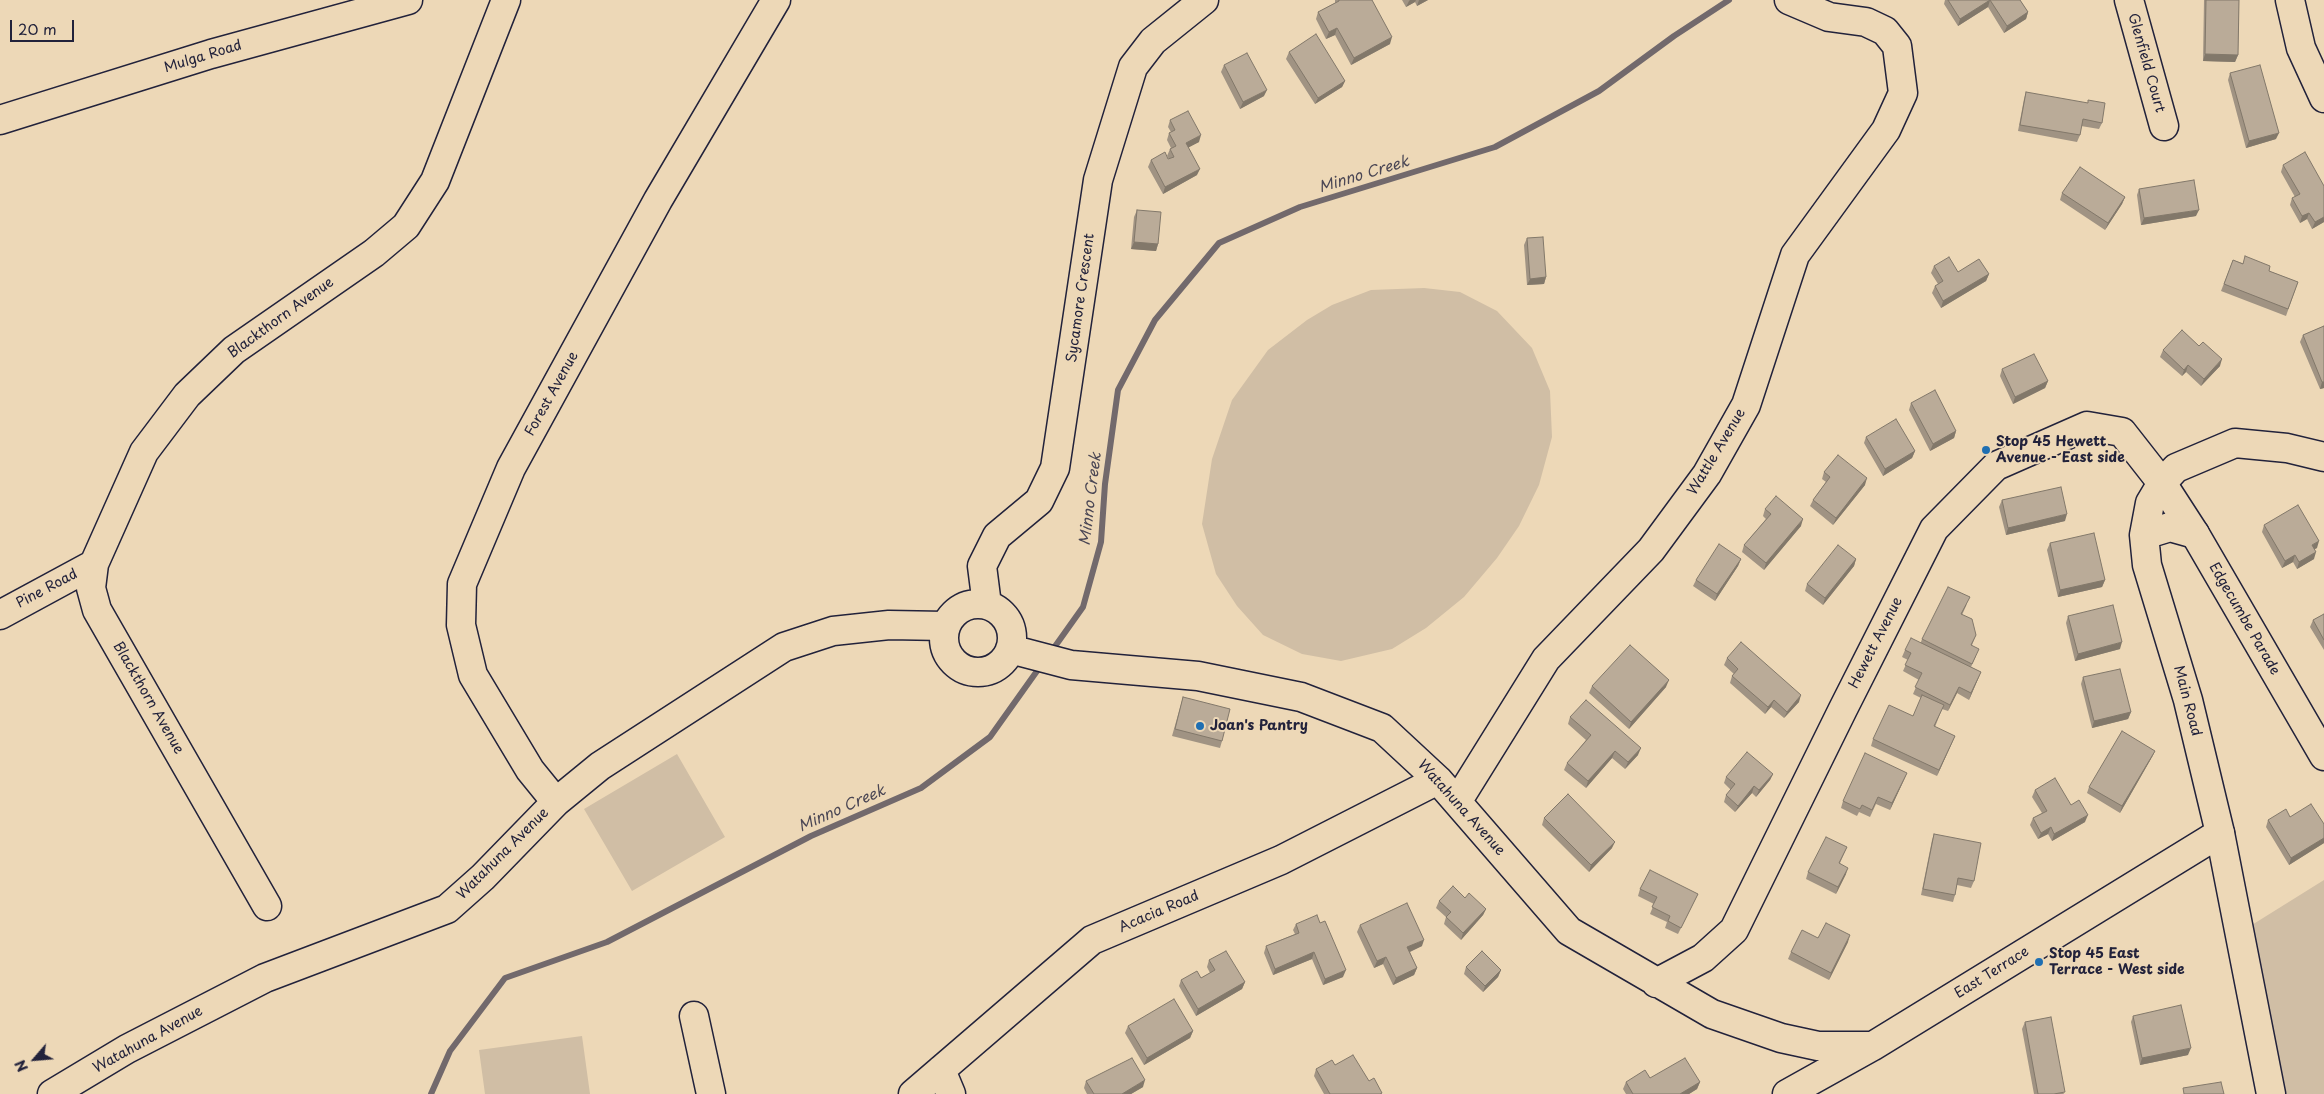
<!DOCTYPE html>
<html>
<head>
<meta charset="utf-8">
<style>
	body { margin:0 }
	#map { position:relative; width:2324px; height:1094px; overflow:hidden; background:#edd8b7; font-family:"Playpen Sans",sans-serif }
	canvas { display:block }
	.north { position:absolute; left:10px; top:1034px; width:50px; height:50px; -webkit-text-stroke:4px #edd8b7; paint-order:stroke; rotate:243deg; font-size:14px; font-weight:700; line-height:20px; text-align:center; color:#22223b }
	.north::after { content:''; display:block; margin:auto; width:18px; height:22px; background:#22223b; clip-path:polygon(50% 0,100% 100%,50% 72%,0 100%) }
	.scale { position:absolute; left:10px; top:20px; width:64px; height:22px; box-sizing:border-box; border:2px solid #22223b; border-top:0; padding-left:6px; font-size:15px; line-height:18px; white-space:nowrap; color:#22223b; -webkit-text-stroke:4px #edd8b7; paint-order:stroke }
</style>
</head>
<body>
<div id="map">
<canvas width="2324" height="1094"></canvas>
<div class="north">N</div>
<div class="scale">20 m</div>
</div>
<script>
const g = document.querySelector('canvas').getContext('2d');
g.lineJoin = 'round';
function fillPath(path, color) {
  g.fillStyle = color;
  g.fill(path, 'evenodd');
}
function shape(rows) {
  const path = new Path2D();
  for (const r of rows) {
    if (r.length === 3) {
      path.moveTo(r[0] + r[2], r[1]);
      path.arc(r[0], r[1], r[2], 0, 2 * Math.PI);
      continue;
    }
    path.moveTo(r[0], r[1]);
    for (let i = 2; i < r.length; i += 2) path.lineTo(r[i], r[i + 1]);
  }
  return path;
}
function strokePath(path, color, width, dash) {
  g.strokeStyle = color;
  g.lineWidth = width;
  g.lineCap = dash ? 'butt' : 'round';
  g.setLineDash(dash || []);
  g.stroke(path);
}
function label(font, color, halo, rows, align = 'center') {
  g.font = font + ' "Playpen Sans",sans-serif';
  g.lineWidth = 4;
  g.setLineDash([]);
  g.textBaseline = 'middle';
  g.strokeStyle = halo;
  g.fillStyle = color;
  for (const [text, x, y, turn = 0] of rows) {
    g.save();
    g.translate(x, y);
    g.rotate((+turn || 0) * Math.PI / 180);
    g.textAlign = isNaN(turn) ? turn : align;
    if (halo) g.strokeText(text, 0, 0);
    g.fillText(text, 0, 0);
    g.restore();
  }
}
fillPath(shape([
	[1424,288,1460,292,1497,311,1532,348,1550,391,1552,437,1539,485,1519,526,1497,558,1464,597,1426,628,1392,649,1341,661,1302,654,1263,635,1237,606,1216,574,1202,524,1212,459,1232,400,1268,350,1307,320,1332,305,1371,290],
	[677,754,725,837,632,891,584,809],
	[2324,880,2324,1094,2271,1094,2239,933],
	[582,1036,590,1094,485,1094,479,1050]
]), '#d0bea5');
strokePath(shape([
	[1051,652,1083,607,1101,542,1105,484,1118,390,1155,320,1219,243,1300,207,1495,147,1599,91,1674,36,1729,0],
	[431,1094,450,1051,505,978,607,942,811,836,921,788,990,737,1042,664]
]), '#72696c', 6);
const minor = shape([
	[2129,0,2164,126],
	[0,120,211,54,408,0],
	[978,638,34],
	[987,605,982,566,997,536,1039,501,1055,468,1098,180,1133,67,1153,41,1204,0],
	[0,615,94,564],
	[1010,649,1071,665,1198,676,1301,697,1382,728,1438,780,1569,931,1712,1014,1781,1038,1818,1046,1873,1046],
	[556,802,530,770,473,675,461,625,462,584,511,468,658,200,776,0],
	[1457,802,1546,659,1651,550,1707,474,1746,405,1795,255,1886,130,1903,93,1897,46,1885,31,1866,22,1829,17,1789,0],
	[267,906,97,610,91,588,94,564,144,452,187,395,234,350,374,253,406,226,435,181,506,0],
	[1656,983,1703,958,1734,930,1843,709,1934,529,1996,466,2087,426,2122,432,2162,483,2195,534,2324,756],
	[694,1016,711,1094],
	[941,1070,951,1094],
	[52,1094,127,1049,265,978,447,909,483,877,556,802,600,766,784,647,833,631,889,625,945,626],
	[913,1094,1092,940,1281,860,1438,780],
	[1787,1094,1873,1046,2220,833]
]);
const major = shape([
	[2290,0,2301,48,2324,98],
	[2144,535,2170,527,2195,534],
	[2271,1094,2220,833,2188,700,2147,565,2144,535,2150,503,2162,483,2176,468,2235,443,2287,448,2324,457]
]);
strokePath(minor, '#22223b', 31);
strokePath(major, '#22223b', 31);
strokePath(minor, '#edd8b7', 28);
strokePath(major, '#edd8b7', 28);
fillPath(shape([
	[1335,0,1372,0,1390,44,1351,65,1335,35,1326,39,1316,19,1318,12,1335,3],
	[1402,0,1428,0,1417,6,1415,2,1406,7],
	[1945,0,2020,0,2028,12,2026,19,2004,33,1988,7,1958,26,1944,4],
	[2204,0,2239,0,2238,55,2235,62,2203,61],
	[1289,52,1345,81,1342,87,1315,104,1286,59],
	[1224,65,1264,96,1240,109,1221,72],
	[2230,73,2276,139,2246,148,2228,80],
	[2026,92,2102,123,2099,129,2081,126,2080,135,2077,142,2018,131,2024,99],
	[1170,120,1199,142,1188,147,1197,175,1163,194,1148,167,1151,160,1169,159,1167,156,1170,149,1171,148,1167,140,1169,133,1171,132,1168,127],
	[2283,165,2324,186,2324,222,2312,229,2307,219,2300,223,2290,205,2292,198,2295,197,2281,172],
	[2139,189,2196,216,2141,225,2137,195],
	[2062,193,2125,197,2122,204,2105,230,2060,200],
	[1137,210,1158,244,1156,251,1131,249,1134,217],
	[1527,238,1546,277,1544,284,1527,285,1524,245],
	[2233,260,2242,263,2269,271,2298,282,2286,316,2221,291],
	[1934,266,1958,272,1989,274,1986,281,1941,308,1932,293,1935,286,1938,284,1931,273],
	[2324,326,2324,388,2320,389,2300,342,2303,335],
	[2163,350,2220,366,2201,386,2186,372,2182,376,2160,357],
	[2002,369,2048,381,2045,388,2013,404,2000,376],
	[1911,403,1956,431,1954,438,1930,451,1909,410],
	[1866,437,1915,451,1912,458,1883,476,1864,443],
	[1824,472,1865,485,1833,525,1810,506,1813,500,1826,482,1822,479],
	[2002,500,2065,521,2006,535,1999,507],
	[1765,509,1801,526,1764,570,1742,552,1744,545,1766,519,1763,516],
	[2264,525,2317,548,2314,549,2314,559,2297,569,2293,562,2282,568,2262,532],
	[2050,543,2105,580,2102,587,2058,597,2047,550],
	[1741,559,1738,566,1715,601,1693,586,1696,580],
	[1856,559,1854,566,1823,605,1805,591,1807,584],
	[1967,604,1962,615,1976,635,1972,645,1976,656,1971,667,1981,672,1969,700,1957,693,1948,711,1942,709,1935,727,1955,736,1937,776,1871,746,1873,739,1913,716,1921,698,1913,694,1919,680,1903,671,1908,660,1902,657,1905,650,1921,642,1922,639],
	[2324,614,2324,650,2310,627,2313,620],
	[2068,616,2120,649,2075,661,2066,623],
	[1727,658,1799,702,1784,718,1771,707,1765,714,1730,683,1732,676,1734,674,1724,665],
	[2083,677,2131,712,2128,719,2092,728,2081,684],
	[1592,686,1666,687,1629,729,1589,693],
	[1183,697,1222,741,1220,748,1172,736],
	[1570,717,1638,755,1625,769,1612,758,1586,788,1564,770,1567,763,1586,740,1568,724],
	[2155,751,2152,757,2120,813,2087,793,2089,787],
	[1907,773,1890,810,1876,804,1870,817,1859,812,1857,816,1841,808,1843,801],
	[1773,774,1770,780,1756,797,1752,793,1735,812,1724,802,1726,795,1731,790,1724,783,1726,777],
	[2035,790,2071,805,2085,822,2052,841,2048,834,2038,839,2030,825,2033,818,2042,813,2032,797],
	[2290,817,2324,824,2324,843,2289,865,2266,827,2268,820],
	[1544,818,1612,848,1589,872,1542,825],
	[1934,834,1974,881,1971,888,1957,885,1955,895,1953,902,1921,895,1932,840],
	[1847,847,1840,863,1846,874,1836,894,1806,879,1808,872],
	[1640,889,1698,894,1678,934,1665,928,1667,922,1650,914,1654,904,1638,896],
	[1465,898,1486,909,1483,915,1461,940,1444,924,1446,917,1436,908,1439,901],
	[1296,924,1343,977,1323,985,1312,959,1273,975,1264,953,1266,946,1295,934,1293,930],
	[1360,925,1422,946,1410,952,1417,968,1414,975,1393,985,1383,964,1374,968,1357,932],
	[1848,942,1829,980,1788,959,1791,952],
	[1209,960,1245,982,1242,989,1196,1016,1179,986,1181,980,1201,978,1210,973,1207,967],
	[1466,967,1501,970,1498,977,1483,992,1464,974],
	[2133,1016,2188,1055,2140,1065,2131,1022],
	[2025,1022,2064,1094,2034,1094,2022,1029],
	[1128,1026,1193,1031,1190,1038,1144,1065,1125,1033],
	[1335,1065,1369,1081,1382,1093,1382,1094,1324,1094,1314,1076,1316,1069],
	[1650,1078,1700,1082,1697,1089,1689,1094,1626,1094,1623,1089,1626,1082],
	[1086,1081,1143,1087,1131,1094,1087,1094,1084,1088]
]), '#a09383');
fillPath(shape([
	[1410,0,1416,0,1415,2,1406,7,1409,1],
	[1419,0,1428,0,1417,6],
	[1990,0,1988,7,1958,26,1960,19],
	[2028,12,2026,19,2004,33,2007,26],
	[1337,28,1335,35,1326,39,1329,32],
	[1392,37,1390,44,1351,65,1354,58],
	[2205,54,2238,55,2235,62,2203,61],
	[1345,81,1342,87,1315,104,1318,98],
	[1267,90,1264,96,1240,109,1243,102],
	[2279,133,2276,139,2246,148,2249,141],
	[1201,135,1199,142,1184,150,1186,143],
	[1200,169,1197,175,1163,194,1165,187],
	[2125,197,2122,204,2105,230,2108,223],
	[2199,210,2196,216,2141,225,2144,218],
	[2309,213,2307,219,2300,223,2302,216],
	[2324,217,2324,222,2312,229,2315,222],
	[1134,242,1158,244,1156,251,1131,249],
	[1989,274,1986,281,1941,308,1943,301],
	[1546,277,1544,284,1527,285,1530,279],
	[2222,359,2220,366,2201,386,2204,379],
	[2188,365,2186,372,2182,376,2184,370],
	[2048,381,2045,388,2013,404,2015,397],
	[2322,382,2324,382,2324,388,2320,389],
	[1956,431,1954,438,1930,451,1933,444],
	[1915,451,1912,458,1883,476,1885,469],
	[1867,478,1865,485,1833,525,1836,518],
	[2067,514,2065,521,2006,535,2008,528],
	[1803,519,1801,526,1764,570,1766,563],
	[2319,541,2317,548,2309,552,2312,545],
	[2316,552,2314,559,2297,569,2299,562],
	[2295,555,2293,562,2282,568,2285,561],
	[1741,559,1738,566,1715,601,1717,594],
	[1856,559,1854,566,1823,605,1825,598],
	[2105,580,2102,587,2058,597,2060,590],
	[2122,642,2120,649,2075,661,2078,654],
	[1981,672,1969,700,1971,693],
	[1669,680,1666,687,1629,729,1631,722],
	[1959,687,1957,693,1948,711,1950,705],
	[1801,695,1799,702,1784,718,1787,712],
	[1774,700,1771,707,1765,714,1768,707],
	[2131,712,2128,719,2092,728,2094,721],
	[1955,736,1952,743,1937,776,1939,770],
	[1641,748,1638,755,1625,769,1628,762],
	[1615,751,1612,758,1586,788,1588,781],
	[2155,751,2152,757,2120,813,2122,806],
	[1907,773,1904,780,1890,810,1892,803],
	[1773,774,1770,780,1756,797,1759,790],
	[1754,786,1752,793,1735,812,1738,806],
	[2088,815,2085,822,2052,841,2054,834],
	[2051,827,2048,834,2038,839,2041,833],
	[2324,838,2324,843,2289,865,2291,858],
	[1615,842,1612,848,1589,872,1591,865],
	[1848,868,1846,874,1836,894,1838,887],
	[1486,909,1483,915,1461,940,1463,933],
	[1850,935,1848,942,1829,980,1831,973],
	[1424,940,1422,946,1405,954,1407,947],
	[1314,952,1312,959,1273,975,1275,969],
	[1386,957,1383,964,1374,968,1377,961],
	[1417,968,1414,975,1393,985,1396,978],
	[1346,970,1343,977,1323,985,1325,979],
	[1501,970,1498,977,1483,992,1485,986],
	[1245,982,1242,989,1196,1016,1198,1009],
	[1193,1031,1190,1038,1144,1065,1147,1058],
	[2191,1048,2188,1055,2140,1065,2142,1058],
	[1145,1080,1143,1087,1131,1094,1122,1094],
	[1700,1082,1697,1089,1689,1094,1680,1094]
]), '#82786a');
const building = shape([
	[1339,0,1372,0,1392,37,1354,58,1337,28,1329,32,1318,12,1339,1,1339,0],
	[1948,0,2020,0,2028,12,2007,26,1990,0,1960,19,1948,0],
	[2206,0,2239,0,2238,55,2205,54,2206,0],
	[1316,34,1345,81,1318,98,1289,52,1316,34],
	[1247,53,1267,90,1243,102,1224,65,1247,53],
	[2260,65,2279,133,2249,141,2230,73,2260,65],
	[2026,92,2088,103,2088,100,2105,103,2102,123,2083,119,2080,135,2020,125,2026,92],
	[1188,111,1201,135,1186,143,1200,169,1165,187,1151,160,1165,152,1168,159,1174,157,1170,149,1176,146,1169,133,1175,130,1170,120,1188,111],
	[2305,152,2324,186,2324,217,2315,222,2309,213,2302,216,2292,198,2300,194,2283,165,2305,152],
	[2080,167,2125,197,2108,223,2062,193,2080,167],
	[2194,180,2199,210,2144,218,2139,189,2194,180],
	[1137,210,1161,212,1158,244,1134,242,1137,210],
	[1543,237,1546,277,1530,279,1527,238,1543,237],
	[2245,256,2270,266,2269,271,2298,282,2288,309,2224,284,2233,260,2243,264,2245,256],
	[1949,257,1958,272,1979,259,1989,274,1943,301,1935,286,1943,281,1934,266,1949,257],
	[2324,326,2324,382,2322,382,2303,335,2324,326],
	[2182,330,2199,346,2203,342,2222,359,2204,379,2188,365,2184,370,2163,350,2182,330],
	[2034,354,2048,381,2015,397,2002,369,2034,354],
	[1935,390,1956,431,1933,444,1911,403,1935,390],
	[1896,419,1915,451,1885,469,1866,437,1896,419],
	[1838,455,1867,478,1836,518,1813,500,1830,477,1824,472,1838,455],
	[2061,487,2067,514,2008,528,2002,500,2061,487],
	[1776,496,1803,519,1766,563,1744,545,1771,514,1765,509,1776,496],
	[2298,505,2319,541,2312,545,2316,552,2299,562,2295,555,2285,561,2264,525,2298,505],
	[2094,533,2105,580,2060,590,2050,543,2094,533],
	[1719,544,1741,559,1717,594,1696,580,1719,544],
	[1838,545,1856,559,1825,598,1807,584,1838,545],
	[1948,587,1970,597,1961,614,1972,619,1976,635,1971,645,1979,649,1972,664,1922,639,1948,587],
	[2113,605,2122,642,2078,654,2068,616,2113,605],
	[2324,614,2324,640,2313,620,2324,614],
	[1911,638,1981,672,1971,693,1959,687,1950,705,1915,687,1922,673,1905,665,1911,653,1905,650,1911,638],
	[1741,642,1801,695,1787,712,1774,700,1768,707,1732,676,1738,669,1727,658,1741,642],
	[1630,645,1669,680,1631,722,1592,686,1630,645],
	[2120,669,2131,712,2094,721,2083,677,2120,669],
	[1922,695,1944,705,1934,726,1955,736,1939,770,1873,739,1889,705,1913,716,1922,695],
	[1183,697,1230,709,1222,741,1175,729,1183,697],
	[1586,700,1641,748,1628,762,1615,751,1588,781,1567,763,1591,735,1570,717,1586,700],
	[2122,731,2155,751,2122,806,2089,787,2122,731],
	[1747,752,1773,774,1759,790,1754,786,1738,806,1726,795,1735,784,1726,777,1747,752],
	[1865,753,1907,773,1892,803,1878,797,1872,810,1862,805,1860,809,1843,801,1865,753],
	[2055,778,2071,805,2079,800,2088,815,2054,834,2051,827,2041,833,2033,818,2047,811,2035,790,2055,778],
	[1568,794,1615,842,1591,865,1544,818,1568,794],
	[2311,804,2324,824,2324,838,2291,858,2268,820,2286,809,2290,817,2311,804],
	[1934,834,1981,843,1974,881,1958,878,1955,895,1923,889,1934,834],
	[1826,837,1847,847,1839,863,1848,868,1838,887,1808,872,1826,837],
	[1650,870,1698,894,1681,928,1668,921,1670,916,1652,907,1657,897,1640,889,1650,870],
	[1453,886,1465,898,1469,893,1486,909,1463,933,1446,917,1451,912,1439,901,1453,886],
	[1407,903,1424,940,1407,947,1417,968,1396,978,1386,957,1377,961,1360,925,1407,903],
	[1317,915,1320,923,1325,921,1346,970,1325,979,1314,952,1275,969,1266,946,1299,933,1296,924,1317,915],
	[1826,923,1850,935,1831,973,1791,952,1802,930,1818,938,1826,923],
	[1226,951,1245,982,1198,1009,1181,980,1197,971,1201,978,1215,970,1209,960,1226,951],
	[1482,951,1501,970,1485,986,1466,967,1482,951],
	[1174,999,1193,1031,1147,1058,1128,1026,1174,999],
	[2181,1005,2191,1048,2142,1058,2133,1016,2181,1005],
	[2051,1017,2065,1092,2054,1094,2038,1094,2025,1022,2051,1017],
	[1353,1055,1369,1081,1374,1078,1382,1093,1380,1094,1330,1094,1316,1069,1332,1060,1335,1065,1353,1055],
	[1132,1058,1145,1080,1122,1094,1094,1094,1086,1081,1132,1058],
	[1685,1058,1700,1082,1680,1094,1633,1094,1626,1082,1645,1070,1650,1078,1685,1058],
	[2221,1082,2224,1094,2184,1094,2183,1088,2221,1082]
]);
fillPath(building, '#baab98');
strokePath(building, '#82786a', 1);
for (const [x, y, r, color] of [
	[1986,450,5,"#1f6fb2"],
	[1200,726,5,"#1f6fb2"],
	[2039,962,5,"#1f6fb2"]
]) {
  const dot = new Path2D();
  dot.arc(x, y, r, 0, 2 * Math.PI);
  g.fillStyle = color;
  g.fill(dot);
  strokePath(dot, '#edd8b7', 2);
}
label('14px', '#22223b', '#edd8b7', [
	["Mulga Road",203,57,-17],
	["Glenfield Court",2146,63,74],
	["Sycamore Crescent",1081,298,-82],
	["Blackthorn Avenue",281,318,-36],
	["Forest Avenue",552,394,-61],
	["Wattle Avenue",1717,452,-59],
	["Pine Road",47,589,-28],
	["Edgecumbe Parade",2244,619,60],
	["Hewett Avenue",1876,643,-63],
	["Blackthorn Avenue",148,698,60],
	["Main Road",2187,701,75],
	["Watahuna Avenue",1461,808,48],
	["Watahuna Avenue",503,854,-45],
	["Acacia Road",1159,912,-23],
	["East Terrace",1992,973,-32],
	["Watahuna Avenue",148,1040,-29]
]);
label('bold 14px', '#22223b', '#edd8b7', [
	["Stop 45 Hewett",1996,442],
	["Avenue - East side",1996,458],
	["Joan's Pantry",1210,726],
	["Stop 45 East",2049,954],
	["Terrace - West side",2049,970]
], 'left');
label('italic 15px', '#4a4654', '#edd8b7', [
	["Minno Creek",1364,175,-17],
	["Minno Creek",1091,499,-83],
	["Minno Creek",842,809,-24]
]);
</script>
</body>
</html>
